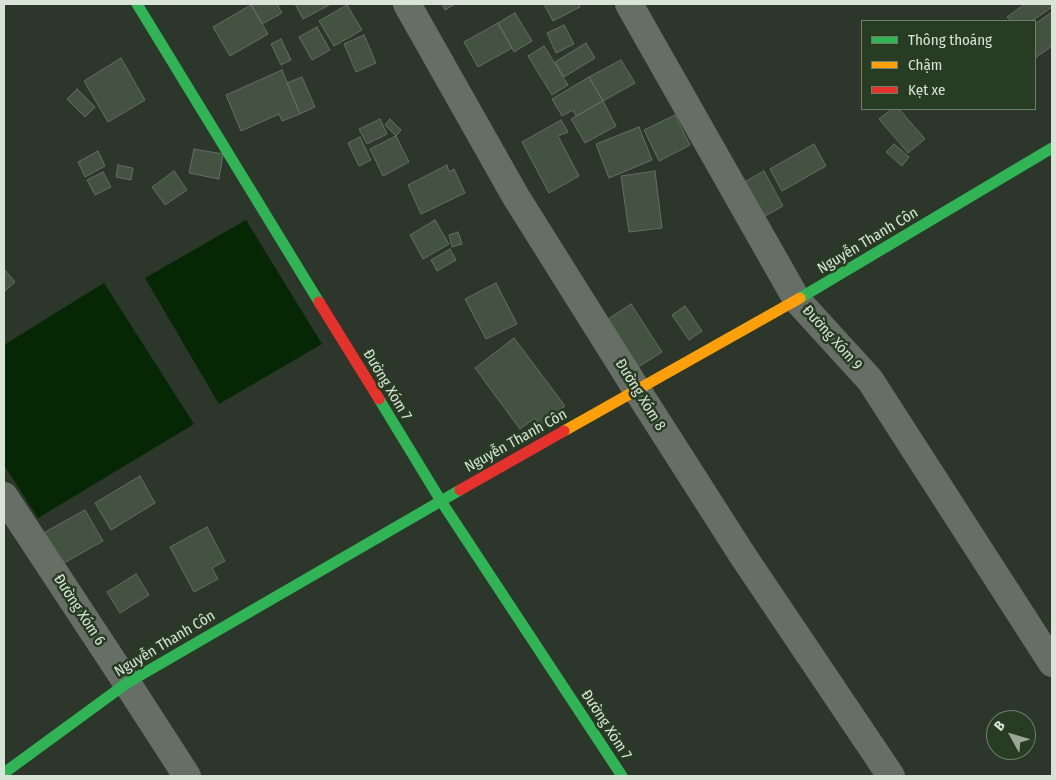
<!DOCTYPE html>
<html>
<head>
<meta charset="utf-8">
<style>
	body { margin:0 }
	#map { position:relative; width:1056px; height:780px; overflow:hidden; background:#2c362a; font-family:"Fira Sans Condensed",sans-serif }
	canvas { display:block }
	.frame { position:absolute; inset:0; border:5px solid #d8e4d6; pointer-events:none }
	.legend { position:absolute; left:861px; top:20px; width:175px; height:90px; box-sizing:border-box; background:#283c24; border:1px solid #6e7f6b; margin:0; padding:6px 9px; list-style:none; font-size:15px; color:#d8e4d6 }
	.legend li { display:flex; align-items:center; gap:10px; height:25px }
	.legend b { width:25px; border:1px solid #6e7f6b }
	.north { position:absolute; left:986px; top:710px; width:50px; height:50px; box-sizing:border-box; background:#283c24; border:1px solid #6e7f6b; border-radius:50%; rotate:309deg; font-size:14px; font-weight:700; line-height:20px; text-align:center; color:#d8e4d6 }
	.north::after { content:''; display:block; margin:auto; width:18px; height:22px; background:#9ca79a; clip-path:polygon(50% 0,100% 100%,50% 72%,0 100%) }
</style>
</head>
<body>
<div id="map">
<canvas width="1056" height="780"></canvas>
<div class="frame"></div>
<ul class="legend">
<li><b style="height:6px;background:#30b455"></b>Thông thoáng</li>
<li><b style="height:6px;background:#ff9f0a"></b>Chậm</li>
<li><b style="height:6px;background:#e5322d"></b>Kẹt xe</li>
</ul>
<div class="north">B</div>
</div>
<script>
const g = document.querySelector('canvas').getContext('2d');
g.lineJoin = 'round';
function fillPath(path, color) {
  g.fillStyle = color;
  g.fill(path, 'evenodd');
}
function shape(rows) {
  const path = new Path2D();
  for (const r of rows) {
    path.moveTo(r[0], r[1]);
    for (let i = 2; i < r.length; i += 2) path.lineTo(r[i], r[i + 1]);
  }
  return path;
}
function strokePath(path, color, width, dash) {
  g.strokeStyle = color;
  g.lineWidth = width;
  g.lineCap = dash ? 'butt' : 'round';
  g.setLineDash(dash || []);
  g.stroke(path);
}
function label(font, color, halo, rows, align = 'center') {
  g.font = font + ' "Fira Sans Condensed",sans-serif';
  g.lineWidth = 5;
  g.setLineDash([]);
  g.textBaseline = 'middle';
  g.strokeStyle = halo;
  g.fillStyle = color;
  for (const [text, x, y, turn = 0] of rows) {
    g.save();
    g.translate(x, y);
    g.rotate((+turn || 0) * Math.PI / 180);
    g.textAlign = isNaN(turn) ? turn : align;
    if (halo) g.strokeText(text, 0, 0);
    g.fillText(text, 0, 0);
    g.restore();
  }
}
fillPath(shape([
	[246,220,322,344,219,404,145,278],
	[104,283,194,424,38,518,4,465,4,345]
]), '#052704');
const building = shape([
	[251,4,277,4,282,13,262,24,251,4],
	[295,4,328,4,329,5,303,19,295,4],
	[442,4,455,4,445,10,442,4],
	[544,4,578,4,580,7,553,21,544,4],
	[1025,4,1052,4,1052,7,1032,21,1011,21,1007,17,1025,4],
	[251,5,268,34,230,56,213,27,251,5],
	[347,5,362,30,334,46,319,21,347,5],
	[1052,12,1052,46,1035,58,1035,24,1052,12],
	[515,13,532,41,514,52,498,23,515,13],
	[498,23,512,48,478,67,464,42,498,23],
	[564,25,574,44,556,53,547,33,564,25],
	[317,27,330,50,312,60,299,37,317,27],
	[364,35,376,63,356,72,344,44,364,35],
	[281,39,291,60,281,65,271,44,281,39],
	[586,43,595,58,564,77,555,62,586,43],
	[544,46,568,85,552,95,528,56,544,46],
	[121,58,145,100,108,122,84,81,121,58],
	[621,60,635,83,603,101,589,77,621,60],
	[282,70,300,114,282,121,279,114,241,131,226,95,282,70],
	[302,77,315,107,300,114,287,83,302,77],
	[589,77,603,101,576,116,573,110,562,116,552,99,589,77],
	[77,89,95,107,85,117,67,99,77,89],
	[603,101,616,126,585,143,571,119,603,101],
	[892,109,899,109,925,139,908,153,879,119,892,109],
	[675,115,690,145,659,161,644,130,675,115],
	[380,119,387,134,367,144,359,129,380,119],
	[390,119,401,130,396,136,385,125,390,119],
	[561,120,568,132,558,136,579,176,549,193,522,142,561,120],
	[639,127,652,160,609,178,596,144,639,127],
	[396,136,409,162,383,176,370,149,396,136],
	[360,137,371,160,359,166,348,143,360,137],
	[814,144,826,166,782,191,770,169,814,144],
	[894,144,909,157,902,166,886,152,894,144],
	[194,149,223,154,219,179,189,173,194,149],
	[98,151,105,166,85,177,78,162,98,151],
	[118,165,133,168,131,180,116,177,118,165],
	[447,165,449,172,454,169,465,193,421,214,408,185,447,165],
	[174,171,187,190,165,205,152,187,174,171],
	[655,171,662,228,629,232,621,176,655,171],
	[764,171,783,206,760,219,741,184,764,171],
	[103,172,111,187,95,195,87,180,103,172],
	[435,220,449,244,423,259,410,235,435,220],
	[458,232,462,244,452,247,449,235,458,232],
	[450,249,456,260,437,271,431,260,450,249],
	[4,269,15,282,5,291,4,290,4,269],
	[496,283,517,324,486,339,465,299,496,283],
	[631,304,662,352,632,371,602,323,631,304],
	[685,306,702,331,689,340,672,315,685,306],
	[514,338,565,406,540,425,535,418,520,429,475,368,514,338],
	[140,476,155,503,111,530,95,503,140,476],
	[85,510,103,541,55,568,38,536,85,510],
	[207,527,225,561,212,568,218,579,194,592,170,547,207,527],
	[136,574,149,595,120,613,107,592,136,574]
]);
fillPath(building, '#445242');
strokePath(building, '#656e63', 1);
strokePath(shape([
	[407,4,516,197,637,390,743,556,891,776],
	[629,4,797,300,870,380,1052,663],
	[4,496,127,683,187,776]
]), '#666e65', 28);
strokePath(shape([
	[137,4,319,302],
	[800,298,1052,148],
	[379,399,441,501,622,776],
	[4,773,127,683,460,490]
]), '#30b455', 11);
strokePath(shape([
	[564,431,800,298]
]), '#ff9f0a', 11);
strokePath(shape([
	[319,302,379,399],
	[460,490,564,431]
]), '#e5322d', 11);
label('15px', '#d8e4d6', '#283c24', [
	["Nguyễn Thanh Côn",868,241,-31],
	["Đường Xóm 9",832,338,48],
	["Đường Xóm 7",387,385,59],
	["Đường Xóm 8",640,395,58],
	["Nguyễn Thanh Côn",516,441,-29],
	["Đường Xóm 6",79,610,57],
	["Nguyễn Thanh Côn",165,644,-31],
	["Đường Xóm 7",606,725,57]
]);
</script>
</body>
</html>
